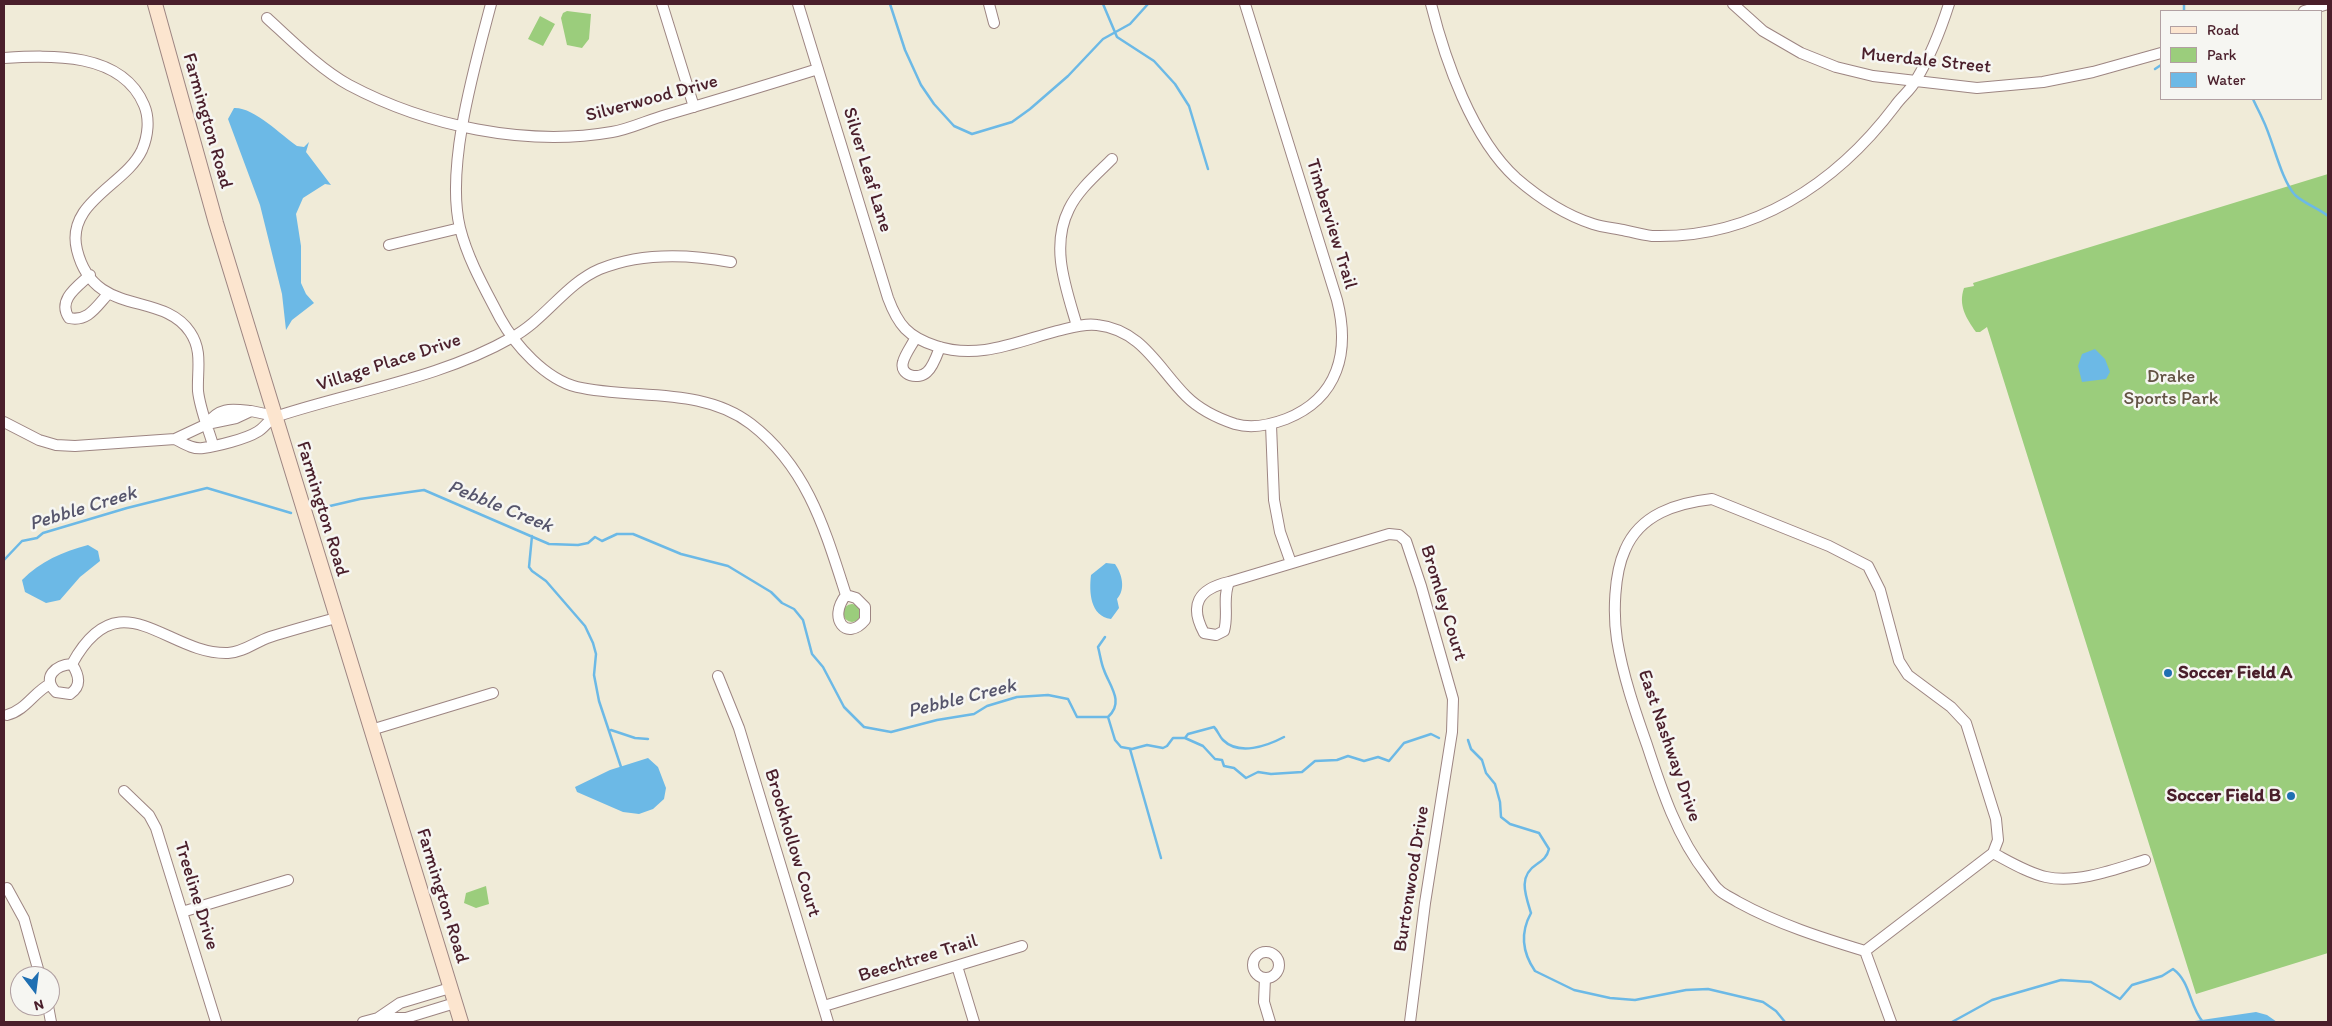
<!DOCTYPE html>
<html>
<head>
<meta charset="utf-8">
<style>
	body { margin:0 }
	#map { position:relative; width:2332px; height:1026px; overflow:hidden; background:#f0ebd8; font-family:Itim,sans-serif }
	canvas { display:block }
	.frame { position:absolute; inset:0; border:5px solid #4a1f2b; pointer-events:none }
	.legend { position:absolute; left:2160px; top:10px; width:162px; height:90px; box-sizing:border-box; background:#f6f6f2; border:1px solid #b1a0a2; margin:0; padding:6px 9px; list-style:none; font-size:15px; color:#4a1f2b }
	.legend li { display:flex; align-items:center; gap:10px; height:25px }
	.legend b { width:25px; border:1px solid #b1a0a2 }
	.north { position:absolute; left:10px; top:966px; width:50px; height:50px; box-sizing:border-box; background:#f6f6f2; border:1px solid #b1a0a2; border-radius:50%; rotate:165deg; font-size:14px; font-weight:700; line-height:20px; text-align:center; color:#4a1f2b }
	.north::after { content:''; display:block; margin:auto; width:18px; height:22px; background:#1f6fb2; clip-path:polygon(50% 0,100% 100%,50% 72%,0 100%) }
</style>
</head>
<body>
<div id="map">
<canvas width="2332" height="1026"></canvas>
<div class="frame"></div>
<ul class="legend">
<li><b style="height:6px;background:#fce5cf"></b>Road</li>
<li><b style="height:14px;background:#9bcd7c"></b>Park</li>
<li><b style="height:14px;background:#6cb9e6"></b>Water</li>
</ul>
<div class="north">N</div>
</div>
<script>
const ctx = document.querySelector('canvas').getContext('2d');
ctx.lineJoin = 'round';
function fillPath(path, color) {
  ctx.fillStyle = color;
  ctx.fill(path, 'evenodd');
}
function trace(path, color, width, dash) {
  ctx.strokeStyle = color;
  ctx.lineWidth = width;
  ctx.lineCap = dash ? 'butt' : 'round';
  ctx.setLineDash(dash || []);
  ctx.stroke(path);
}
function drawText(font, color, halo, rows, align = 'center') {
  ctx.font = font + ' Itim,sans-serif';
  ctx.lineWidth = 5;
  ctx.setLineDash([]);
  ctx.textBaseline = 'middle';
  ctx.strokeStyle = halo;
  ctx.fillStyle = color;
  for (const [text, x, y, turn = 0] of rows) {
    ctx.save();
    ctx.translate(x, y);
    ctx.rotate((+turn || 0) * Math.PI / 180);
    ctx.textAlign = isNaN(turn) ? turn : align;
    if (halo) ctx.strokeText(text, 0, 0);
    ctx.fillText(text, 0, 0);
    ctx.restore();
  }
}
fillPath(new Path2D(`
	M567,11L591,14L589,39L582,48L567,45L561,18L563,13Z
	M540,16L555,24L543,46L528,39Z
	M2328,174V953L2196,994L1987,327L1980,332H1976C1966,318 1958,305 1964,288L1974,286L1973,283Z
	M843 613a9 9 0 1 1 18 0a9 9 0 1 1-18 0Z
	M486,886L489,904L476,908L464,903L466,893Z`), '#9bcd7c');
fillPath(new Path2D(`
	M234,108C254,107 281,135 297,146L304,147L309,142L306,152L331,185L325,184L303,198L296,214L301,246V283L306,294L314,303L292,320L286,330L282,294L260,205L228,119Z
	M2095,349L2105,359L2110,372L2106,379L2082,382L2078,366L2082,354Z
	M88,545L98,551L100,561L80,577L60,600L46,603L25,592L22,580C41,561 62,552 88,545Z
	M1106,563L1115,564C1122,574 1126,589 1117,599L1119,608L1111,619C1090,616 1089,592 1091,575Z
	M648,758L658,767L666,788L664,799L653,809L639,814L623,812L577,792L575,787L610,770Z
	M2256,1012L2267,1015L2277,1022H2188Z`), '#6cb9e6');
trace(new Path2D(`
	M890,4L905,50L921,85L934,104L954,126L972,134L1012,122L1030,109L1068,76L1103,39L1130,24L1148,4
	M1103,4L1117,37L1154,61L1175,84L1189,106L1208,169
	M2184,4V11
	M2155,69L2161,65
	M2253,99C2256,106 2260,113 2263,120C2273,140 2281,180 2295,195C2305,204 2318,208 2328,216
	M317,509L360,499L424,490L549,544L578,545L588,543L595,537L602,541L617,534H633L681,554L728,566L771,592L782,603L794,609L803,620L812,654L823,667L844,707L864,727L891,732L937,720L974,714L987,706L1017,697L1048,695L1068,699L1077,717H1108
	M532,536L529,567L532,571L546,581L585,626L593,643L596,654L594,675L599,701L621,767
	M4,560L22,541L37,538L43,533L127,508L207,488L291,513
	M1105,637L1098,647C1100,654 1101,663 1104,670C1109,685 1125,702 1108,717
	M1108,717L1115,740L1121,747L1132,749L1147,745L1163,748L1167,746L1173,738H1185L1203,746L1215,759L1222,760L1224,766L1234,768L1246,778L1258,772L1271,774L1302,772L1315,761L1337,760L1348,756L1364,761L1378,757L1389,761L1404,743L1431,734L1439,738
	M611,730L635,738L648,739
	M1185,738L1188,734L1214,727C1218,731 1219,736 1223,740C1239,756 1267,746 1284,737
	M1468,740L1471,749L1482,760L1486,773L1495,784L1500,802L1501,817L1510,824L1539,833L1549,849C1547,857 1543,860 1537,864C1518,876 1525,894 1531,913C1520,933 1522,952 1535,971L1574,990L1610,998L1635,1000L1686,990L1708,989L1763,1002L1776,1011L1785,1022
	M1130,749L1161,858
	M1952,1022L1992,1000L2061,980L2091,982L2120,999L2132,985L2162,976L2173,969C2191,982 2189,1006 2203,1022`), '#6cb9e6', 2.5);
const street = new Path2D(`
	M491,4C475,65 445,167 460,228C468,260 485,289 500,318C515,345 545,379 577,387C634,400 702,386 751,424C808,468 825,530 846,595C827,619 847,642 865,620V607L856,598L846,595
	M662,4L694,107
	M798,4L888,298C898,325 908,337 936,346C978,360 1016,342 1057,331C1070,328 1084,323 1097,325C1142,330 1158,368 1186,396C1199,409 1217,418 1235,424C1252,429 1270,425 1286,419C1339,398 1350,351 1337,300L1245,4
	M989,4L994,23
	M1431,4C1445,60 1472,138 1516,178C1538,197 1565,215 1593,224C1602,227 1613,228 1623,230C1632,232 1643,235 1652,236C1753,239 1836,184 1895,106C1901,97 1911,90 1916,80C1930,57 1941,29 1949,4
	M1733,4L1763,31L1801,53L1836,67L1873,76L1916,81L1977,88L2043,82L2093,72L2161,53
	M2304,11L2328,4
	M267,18C291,40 321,70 349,85C426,126 526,147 612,132C630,129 648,120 666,115C717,100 767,85 818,69
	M4,58C51,55 122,52 144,105C150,119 148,136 142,150C126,185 65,202 77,250C94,319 162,290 190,332C203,351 197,370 198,391C200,409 208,428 213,445
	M389,245L460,228
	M90,275C77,287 57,300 69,318C88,322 96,307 108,294
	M1077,326C1066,288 1050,247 1069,209C1078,190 1097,174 1112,159
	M916,337C912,345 905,354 903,362C899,376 919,380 927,372C933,367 937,355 940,347
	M4,422L39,440L56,445L75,446L175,439L207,424L236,418L251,411L275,416
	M207,424C219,407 231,409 250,411
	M1271,425L1274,500L1280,532L1291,563
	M175,439C183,443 193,450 203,448C217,446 246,439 257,432C265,428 269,418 278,416C354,391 441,378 511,338C545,320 565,284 600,269C642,252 688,254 731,262
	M1712,499L1829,546L1868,566L1880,590L1899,661L1908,675L1951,707L1966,723L1996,819L1998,840L1993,853L1865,951C1822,938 1778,924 1738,902C1732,898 1724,895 1719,890C1714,886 1711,880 1707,875C1677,837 1662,791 1647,745C1635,711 1623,676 1617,640C1613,614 1614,574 1625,550C1640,514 1677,503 1712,499Z
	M1229,582C1198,589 1189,605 1204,633L1216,635L1224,631C1229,614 1222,599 1229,582L1389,534L1399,535L1406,541L1421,586L1453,699L1452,732L1425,903L1410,1022
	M72,664C120,576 167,655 228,653C244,652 255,642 270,637C292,630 314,624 336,618
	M72,664C79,675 82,686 70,694L56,692C41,677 56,665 72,664Z
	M718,676L739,728L828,1022
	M7,715C26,710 34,692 50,684
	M371,730L493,693
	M124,791L149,815L156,828L216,1022
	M1993,853C2010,862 2028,873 2046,877C2077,884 2116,869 2145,860
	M7,888L24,919L40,976
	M182,912L288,880
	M1865,951L1891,1022
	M1253 965a13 13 0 1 1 26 0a13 13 0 1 1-26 0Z
	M957,966L974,1022
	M1265,978L1264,1002L1270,1022
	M48,1006L51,1022
	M824,1006L1022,946
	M379,1018H406L455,1003
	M363,1022L378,1018L400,1003L450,988`);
const secondary = new Path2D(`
	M155,4L216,223L461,1022`);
trace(street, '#9d8582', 12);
trace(secondary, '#9d8582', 16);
trace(street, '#fff', 10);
trace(secondary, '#fce5cf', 14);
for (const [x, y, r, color] of [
	[2168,673,5,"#1f6fb2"],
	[2291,796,5,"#1f6fb2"]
]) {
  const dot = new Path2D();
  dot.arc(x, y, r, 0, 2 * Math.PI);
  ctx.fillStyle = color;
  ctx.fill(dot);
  trace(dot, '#f6f6f2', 2);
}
drawText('19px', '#4a1f2b', '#f6f6f2', [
	["Muerdale Street",1926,61,6],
	["Silverwood Drive",652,99,-15],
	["Farmington Road",207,121,74],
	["Silver Leaf Lane",867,170,73],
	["Timberview Trail",1331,224,73],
	["Village Place Drive",389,363,-18],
	["Farmington Road",322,509,73],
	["Bromley Court",1443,603,73],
	["East Nashway Drive",1669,746,71],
	["Brookhollow Court",792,843,73],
	["Burtonwood Drive",1412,879,-81],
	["Treeline Drive",196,896,73],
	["Farmington Road",442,896,73],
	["Beechtree Trail",918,959,-17]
]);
drawText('19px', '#625343', '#f6f6f2', [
	["Drake",2171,377],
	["Sports Park",2171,399]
]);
drawText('bold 19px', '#4a1f2b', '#f6f6f2', [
	["Soccer Field A",2178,673],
	["Soccer Field B",2281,796,"right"]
], 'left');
drawText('italic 20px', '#56556c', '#f6f6f2', [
	["Pebble Creek",500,507,22],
	["Pebble Creek",83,509,-17],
	["Pebble Creek",962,699,-14]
]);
</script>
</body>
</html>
